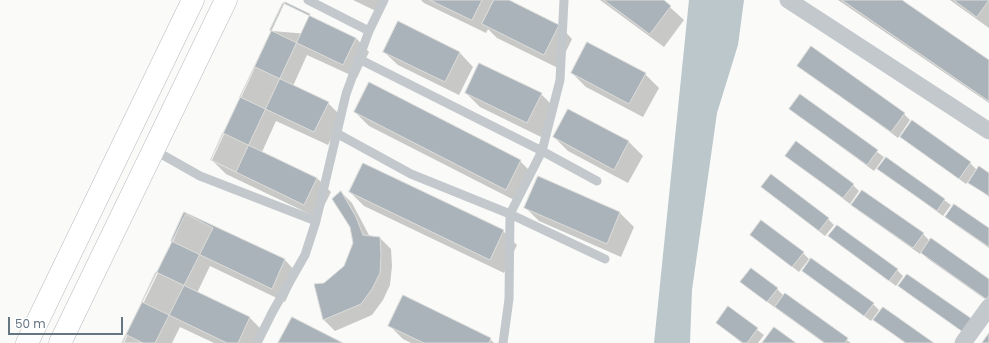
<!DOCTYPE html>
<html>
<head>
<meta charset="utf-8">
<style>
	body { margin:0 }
	#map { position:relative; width:989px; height:343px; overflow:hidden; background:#fafaf8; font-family:Poppins,sans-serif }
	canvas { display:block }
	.scale { position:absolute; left:8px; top:317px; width:115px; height:18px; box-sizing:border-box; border:2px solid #657683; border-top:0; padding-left:5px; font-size:12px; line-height:14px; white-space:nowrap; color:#657683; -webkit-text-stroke:3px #fff; paint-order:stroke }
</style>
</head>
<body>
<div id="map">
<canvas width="989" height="343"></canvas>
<div class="scale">50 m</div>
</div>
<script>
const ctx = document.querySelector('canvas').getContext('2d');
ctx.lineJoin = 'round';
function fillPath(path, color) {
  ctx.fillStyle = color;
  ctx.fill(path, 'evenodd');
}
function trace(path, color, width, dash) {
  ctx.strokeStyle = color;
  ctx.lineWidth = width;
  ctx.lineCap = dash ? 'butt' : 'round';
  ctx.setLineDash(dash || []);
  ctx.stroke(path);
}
fillPath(new Path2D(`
	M689,0H744L738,45L717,113L692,290L690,343H654Z`), '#bbc7cb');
fillPath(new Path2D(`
	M353,0H386L380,13Z
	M421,0H507L559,25L572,39L558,68L497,38L488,29L486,33L424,3Z
	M600,0H662L684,20L664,47Z
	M838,0H900L989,61V103Z
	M950,0H989V28Z
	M272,31L356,38L369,52L357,78L307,55L293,86L328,103L342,117L328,145L276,121L262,152L317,178L331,192L318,218L226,174L212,160Z
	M384,52L460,53L473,67L459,95L398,65Z
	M799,65L904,114L910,120L898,138Z
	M572,73L645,74L659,88L643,117L586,87Z
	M466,93L541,94L555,108L541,137L480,107Z
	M800,96L884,157L874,171L790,109Z
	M568,110L629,142L643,156L628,183L568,151L554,137Z
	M355,112L520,161L534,175L520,203L369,126Z
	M901,137L970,163L977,170L966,184Z
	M787,156L853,185L859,191L850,204Z
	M886,158L951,205L943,216L879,169Z
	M989,174V197L970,182Z
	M538,178L620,213L634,227L621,257L539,221L525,207Z
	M762,187L828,219L834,225L825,236Z
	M341,192L352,203L370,237L380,238L391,249L392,266L390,285L383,300L372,315L335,331L324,320V284L345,267L354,244Z
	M350,192L503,231L517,245L504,273L364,206Z
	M853,205L923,234L930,241L989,280V302L928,259L921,252L920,254L859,211Z
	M185,213L285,260L298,274L285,302L210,266L197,293L250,318L264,332L258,343H214L180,327L172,343H124L173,242Z
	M947,217L989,229V248L953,223Z
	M751,235L803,253L809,259L799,272Z
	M830,236L897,270L903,276L896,286Z
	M803,271L873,304L879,310L871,321Z
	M907,275L970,337L906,292L899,286Z
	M748,288L777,289L784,296L851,343H824Z
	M728,308L764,335L758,343H742L717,323Z
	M875,320L932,343H905Z
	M389,325L490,339L494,343H411L403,339Z`), '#0003');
const building = new Path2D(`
	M430,0H482L472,20Z
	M494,0H509L559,25L544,55L482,24Z
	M604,0H664L671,6L650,34Z
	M842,0H902L989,60V101Z
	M954,0H989L977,17Z
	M285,2L310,14L236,172L211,160Z
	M283,3L356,38L343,65L270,30Z
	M398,21L460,52L445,82L383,52Z
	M587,42L646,73L629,104L571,73Z
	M811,46L905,113L891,132L797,66Z
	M479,63L542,93L527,123L465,93Z
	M255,67L329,102L314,132L240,97Z
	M369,82L521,160L506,190L354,112Z
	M800,94L878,150L867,165L789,109Z
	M568,109L629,141L614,170L553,137Z
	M912,120L971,162L959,179L900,137Z
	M223,133L317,178L304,205L211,160Z
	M796,141L854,184L843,198L785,156Z
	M886,157L945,199L937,211L877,169Z
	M363,163L504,230L490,260L349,192Z
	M979,166L989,173V196L968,183Z
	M771,174L829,218L819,231L761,187Z
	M538,176L620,212L607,244L524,208Z
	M862,190L924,233L913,248L851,205Z
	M341,191L356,217L363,235L380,237L381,254L380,273L372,289L361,304L323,320L314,284L324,283L344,266L353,243L350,227L332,199Z
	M954,204L989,228V247L945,217Z
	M184,212L285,259L272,289L171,241Z
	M186,214L213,228L155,343H122Z
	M761,220L804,252L792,267L750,235Z
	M837,225L898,269L889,281L828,236Z
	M931,238L989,279V296L986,299L921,253Z
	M811,258L874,303L864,316L802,271Z
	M751,268L778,288L767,302L740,282Z
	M156,272L250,317L238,343H227L142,302Z
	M907,274L972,319L963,332L898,286Z
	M785,293L848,338L845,343H825L775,307Z
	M403,295L491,338L489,343H424L388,326Z
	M728,306L758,328L747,343H743L716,323Z
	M883,307L934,343H906L873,320Z
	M292,317L343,343H278Z
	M774,327L796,343H762Z
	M989,333V343H982Z
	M127,335L143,343H123Z`);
fillPath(building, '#aab3b9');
trace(building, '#dcdcda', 1);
const primary = new Path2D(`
	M27,343L193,0
	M60,343L226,0`);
trace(primary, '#b5babe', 23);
trace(new Path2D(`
	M308,0L369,31
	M359,59L542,151L597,181
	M338,134L411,174L510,214L605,259
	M154,150L200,176L316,221
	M257,343L273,311L305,255L316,221L346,94L369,31L384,0
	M503,343L509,299L510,214L542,151L560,80L564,0`), '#c3c8cc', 9);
trace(new Path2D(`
	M788,0L989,131
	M963,343L989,307`), '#c3c8cc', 17);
trace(primary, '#fff', 22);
</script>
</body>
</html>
